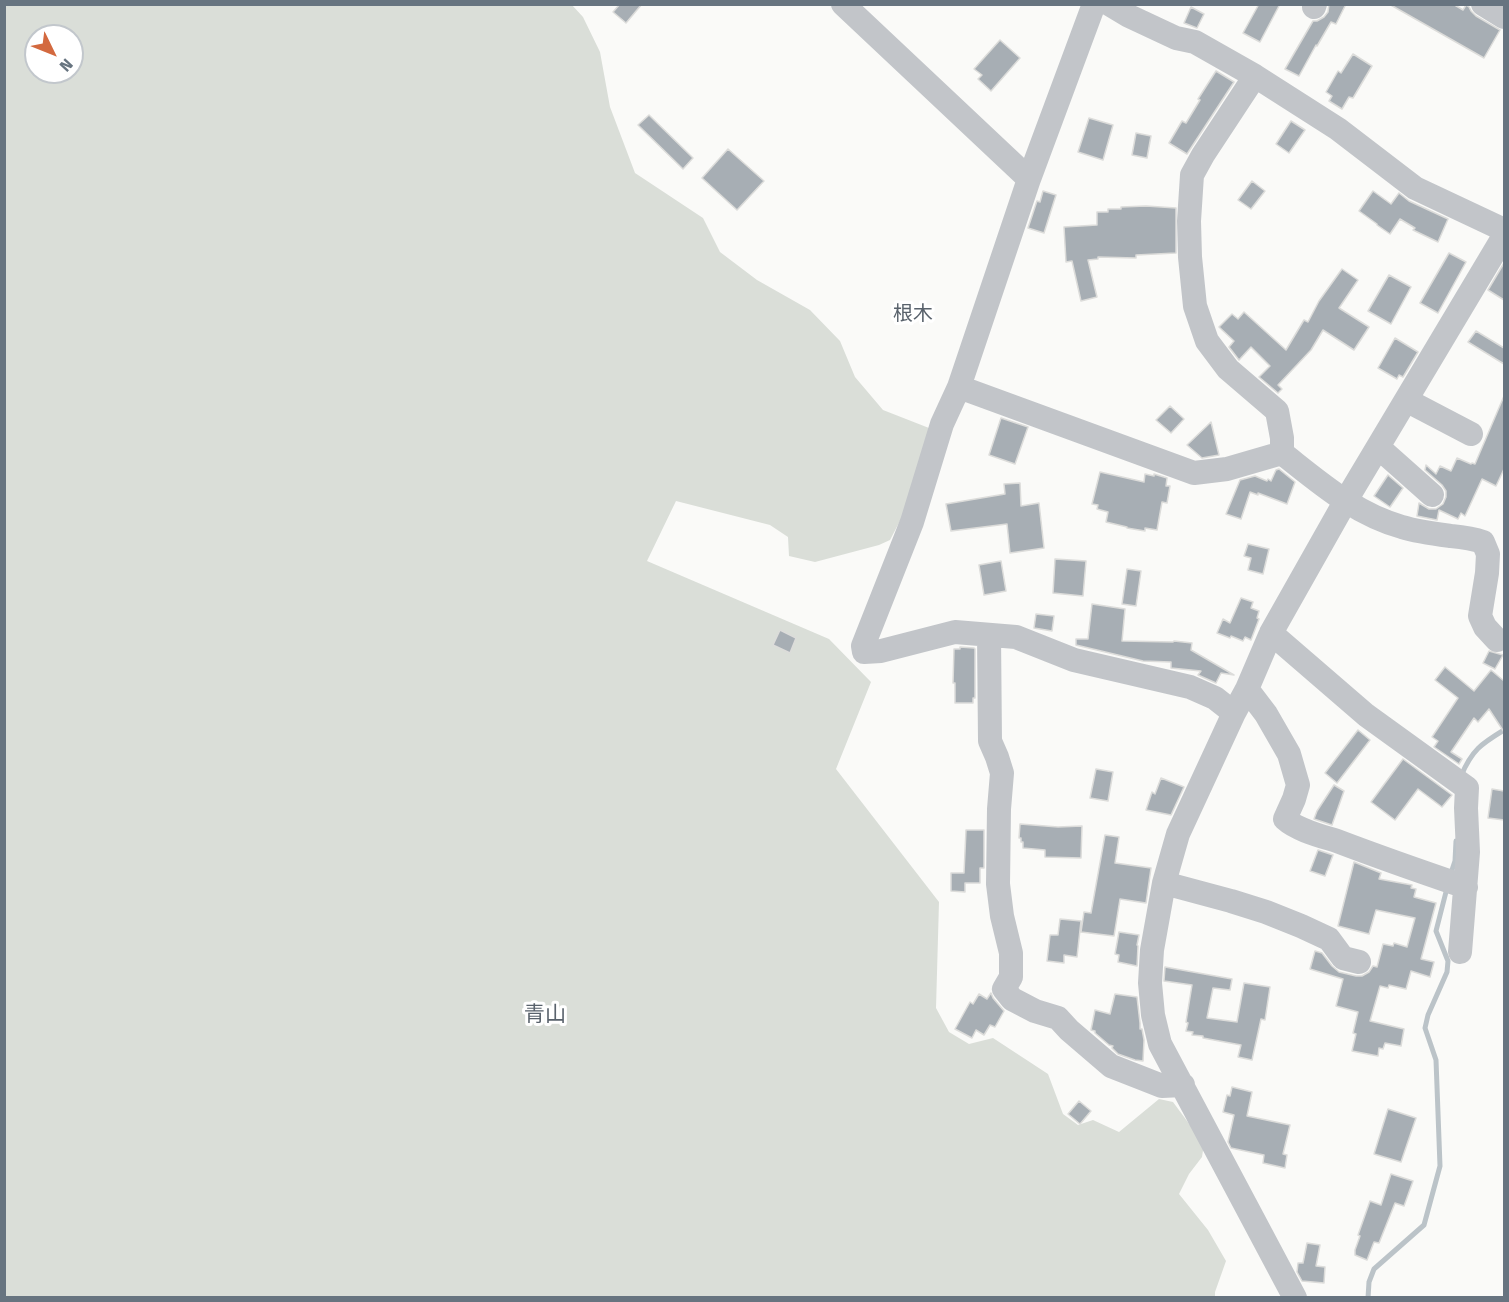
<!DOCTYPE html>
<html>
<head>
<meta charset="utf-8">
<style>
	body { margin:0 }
	#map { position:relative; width:1509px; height:1302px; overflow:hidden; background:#fafaf8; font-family:"Fira Sans",sans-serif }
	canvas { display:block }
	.frame { position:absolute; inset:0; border:6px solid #677480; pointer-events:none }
	.north { position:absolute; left:24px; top:24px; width:60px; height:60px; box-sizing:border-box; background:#fff; border:2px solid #c2c7cc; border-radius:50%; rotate:133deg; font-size:16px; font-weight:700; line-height:24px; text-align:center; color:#677480 }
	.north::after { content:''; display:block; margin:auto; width:21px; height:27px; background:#d3693f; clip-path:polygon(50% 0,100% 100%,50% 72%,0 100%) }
</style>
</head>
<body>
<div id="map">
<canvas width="1509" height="1302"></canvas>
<div class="frame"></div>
<div class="north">N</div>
</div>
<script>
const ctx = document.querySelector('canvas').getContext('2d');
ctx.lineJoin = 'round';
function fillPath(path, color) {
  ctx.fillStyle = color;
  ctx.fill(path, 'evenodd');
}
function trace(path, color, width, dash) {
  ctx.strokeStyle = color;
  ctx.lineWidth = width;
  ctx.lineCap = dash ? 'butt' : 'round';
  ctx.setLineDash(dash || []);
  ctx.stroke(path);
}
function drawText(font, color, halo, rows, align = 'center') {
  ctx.font = font + ' "Fira Sans","Noto Sans JP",sans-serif';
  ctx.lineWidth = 6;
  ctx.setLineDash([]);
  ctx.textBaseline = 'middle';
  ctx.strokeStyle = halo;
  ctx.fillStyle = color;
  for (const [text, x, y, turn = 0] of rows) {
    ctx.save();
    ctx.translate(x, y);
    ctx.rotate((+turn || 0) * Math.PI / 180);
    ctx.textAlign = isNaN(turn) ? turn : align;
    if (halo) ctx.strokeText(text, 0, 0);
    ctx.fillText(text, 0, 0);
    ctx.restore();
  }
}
fillPath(new Path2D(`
	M5,5H572L583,17L600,52L610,107L635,173L703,218L720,252L757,280L810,310L840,341L855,377L883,410L929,428L902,517L890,540L879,545L815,562L789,556L788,537L770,525L676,501L647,561L829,639L871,682L836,769L939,902L936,1008L949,1032L969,1044L993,1038L1048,1074L1063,1114L1078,1125L1093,1120L1119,1132L1159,1099L1173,1102L1204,1144L1202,1157L1189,1174L1179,1194L1208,1230L1226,1261L1215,1292V1297L5,1298ZM36,36H72V72H36Z`), '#daded8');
trace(new Path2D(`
	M1461,776C1472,750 1481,744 1504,730
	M1450,876L1455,861L1456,841
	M1368,1298L1369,1282L1374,1269L1424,1225L1440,1166L1436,1060L1425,1028L1428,1015L1447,972L1448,961L1436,931L1447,888`), '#bbc3c8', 5);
const building = new Path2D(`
	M620,4H642L626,23L613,12Z
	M1259,4H1280L1260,42L1243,33Z
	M1329,4H1346L1336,24L1331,22L1317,46L1316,45L1299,76L1285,69L1313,21H1317L1324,17L1328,12Z
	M1389,4H1453L1463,10L1466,5L1469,7L1471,11L1476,16L1500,30L1484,58Z
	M1191,7L1204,14L1197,28L1184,23Z
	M1000,40L1020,58L991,91L978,79L982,75L974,69Z
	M1353,54L1372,66L1353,98L1349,97L1342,109L1329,101L1332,96L1326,92L1338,71L1341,73Z
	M1216,71L1234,82L1187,154L1169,143L1182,121L1186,123L1200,100L1198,99Z
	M649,115L693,158L683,169L638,125Z
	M1089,118L1113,125L1103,160L1078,152Z
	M1291,121L1305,130L1289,153L1276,144Z
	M1136,133L1151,136L1147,158L1132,155Z
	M728,149L764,181L737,210L702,178Z
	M1252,181L1265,191L1251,209L1238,200Z
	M1043,191L1056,195L1044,233L1028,228L1037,201L1040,202Z
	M1373,191L1391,204L1399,193L1409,201L1448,219L1438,242L1413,230L1415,228L1400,219L1390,234L1377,225V224L1359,211Z
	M1146,206L1176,208V253L1136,255V258L1098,257V259L1088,260L1097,297L1081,301L1072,261L1066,262L1064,227L1097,225V212H1108V209H1121V207Z
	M1449,253L1466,262L1438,313L1420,303Z
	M1504,263V300L1488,290Z
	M1342,269L1358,280L1339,308L1369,327L1354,350L1323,330L1311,350L1278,385L1282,389L1278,393L1259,377L1270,366L1251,347L1239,360L1229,347L1234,341L1219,327L1232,314L1238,319L1244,312L1286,350L1304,320L1308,322L1319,301Z
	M1389,275L1411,287L1391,324L1368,311Z
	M1476,331L1504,348V364L1468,342Z
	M1395,338L1418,352L1403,377L1399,375L1397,379L1378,368Z
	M1504,396V469L1496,486L1482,479L1465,516L1461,513L1458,519L1439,510L1437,520L1417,516L1419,503L1429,509H1436L1443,504L1446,497V491L1442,485L1425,470L1426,465L1436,474L1440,466L1451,471L1457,458L1471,464L1472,463L1475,464Z
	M1170,406L1184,419L1171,433L1156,420Z
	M1001,418L1028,427L1015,464L989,455Z
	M1211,422L1219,455L1202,458L1187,445Z
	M1279,469L1295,482L1287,504L1258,493V495L1250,492L1241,519L1226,514L1240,480L1255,476L1267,481L1268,479L1271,481L1276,470Z
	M1100,472L1144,482L1145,474L1154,476V474L1167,478L1166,486H1170L1167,503L1162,502L1157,530L1145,528V531L1127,528V527L1106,522L1108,512L1097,509L1098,505L1092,504Z
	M1388,475L1403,488L1390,507L1374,496Z
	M1020,483L1021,506L1039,503L1044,548L1010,553L1007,524L951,531L946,504L1005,494L1004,484Z
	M1248,544L1269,549L1263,574L1248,570L1251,558L1244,556Z
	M1055,559L1086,561L1083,596L1053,593Z
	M1001,561L1006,591L984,595L979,565Z
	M1127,569L1141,571L1136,606L1122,604Z
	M1241,598L1253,602L1251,608L1259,611L1257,618L1259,619L1251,640L1245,637L1243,641L1231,636L1230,638L1217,633L1223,619L1230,623Z
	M1092,604L1125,609L1122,641L1173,642L1174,641L1192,643L1191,650L1234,675L1221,673L1216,683L1198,675L1201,671L1171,668V662L1143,661L1076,645V639H1088Z
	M1036,614L1054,616L1052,631L1034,628Z
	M780,630L796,638L790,653L773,645Z
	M960,647L974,648L975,649V698H973V703H955V683H953L954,649H960Z
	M1489,651L1503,655L1495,669L1483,663Z
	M1445,667L1474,691L1491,670L1504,681V732L1489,709L1478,722L1474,718L1451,752L1462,759L1459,764L1434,747L1438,741L1432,737L1458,698L1435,680Z
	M1358,730L1370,740L1337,783L1325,773Z
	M1403,759L1452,795L1442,807L1418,789L1395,820L1371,802Z
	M1096,769L1113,772L1108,801L1090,798Z
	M1161,778L1184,787L1171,815L1146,810L1152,792L1155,794Z
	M1334,785L1344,791L1332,825L1314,819L1317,811Z
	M1492,789L1504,791V820L1488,818Z
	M1020,824L1058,827L1082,826L1081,858L1045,857V850L1023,848V842H1021V838H1019Z
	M966,830H984V868H980V883H965V892L951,891V873H964Z
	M1105,835L1119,837L1115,863L1151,868L1146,903L1120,899L1114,936L1081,932L1084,912L1091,913Z
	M1318,850L1333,855L1325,876L1310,871Z
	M1354,862L1381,873L1379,879L1412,885L1411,888L1416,889L1414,897L1436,903L1421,959L1434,962L1430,977L1411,971L1406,989L1389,985L1388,988L1380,986L1370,1021L1404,1029L1401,1046L1385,1043L1383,1049L1379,1048L1378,1056L1352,1051L1356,1034L1353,1033L1358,1012L1336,1006L1343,979L1310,969L1315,951L1322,953L1332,966L1339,972L1356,976H1362L1369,972L1373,966L1377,967L1383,944L1393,946L1394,943L1407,947L1415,918L1376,910L1369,934L1338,926Z
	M1060,919L1081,921L1077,957L1064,955V963L1047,961L1050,935H1058Z
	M1119,932L1139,935L1137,945L1138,946L1137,966L1118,962L1119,955L1115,954Z
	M1165,967L1232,979L1230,990L1213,988L1207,1018L1237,1022L1244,983L1270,987L1265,1020L1261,1019L1252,1060L1238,1057L1241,1045L1203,1038V1036L1192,1035L1193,1032L1186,1031L1188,1023L1186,1022L1192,985L1164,981Z
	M991,993L993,998L1004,1011L995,1027L990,1025L984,1035L976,1030L972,1038L955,1029L970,1002L973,1004L979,994L987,999Z
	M1115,994L1137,997L1140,1023V1029H1142L1144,1040L1143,1061L1135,1060L1118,1054L1112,1048L1113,1046L1109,1045L1095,1033V1031L1091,1030L1095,1010L1110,1014Z
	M1232,1087L1252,1092L1247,1116L1290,1125L1283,1154L1287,1155L1285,1168L1263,1163L1264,1155L1231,1148L1228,1142L1234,1115L1223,1112L1227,1095L1230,1096Z
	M1079,1101L1091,1111L1080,1124L1068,1114Z
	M1388,1109L1416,1118L1401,1162L1374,1154Z
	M1391,1174L1413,1181L1404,1206L1395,1203L1379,1243L1374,1242L1367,1260L1355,1255V1250L1360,1236L1358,1235L1370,1201L1381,1205Z
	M1307,1243L1320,1245L1316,1266L1325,1267L1324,1283L1302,1281L1297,1272L1298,1263H1303Z`);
fillPath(building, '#a7aeb4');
trace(building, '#dcdcda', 1.5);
trace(new Path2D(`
	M843,4L1029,179
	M1094,4L1029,179L959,387L942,424L912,522L863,646L864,652L881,651L955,632L1016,637L1074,660L1190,687L1215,698L1234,713
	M1109,4L1129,16L1176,38L1195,42L1255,76L1338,129L1415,188L1504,230
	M1483,4L1504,17
	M1314,7L1315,4
	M1255,76L1203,155L1192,175L1189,221L1190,257L1195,306L1207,341L1228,369L1277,411L1282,438V453
	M959,387L1194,473L1227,469L1282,453C1319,482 1355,514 1402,527C1418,532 1435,534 1451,536C1462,537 1472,538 1483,542L1488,554L1487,573L1480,616L1485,627L1497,640
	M1406,400L1471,434
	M1378,447L1432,495
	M1271,633L1366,715L1467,788L1466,808L1468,852L1460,952
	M989,635L990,741L997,757L1002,773L999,809L998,884L1002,916L1011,953V977L1004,989L1012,999L1035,1011L1058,1018L1069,1030L1111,1066L1162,1086L1183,1085
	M1247,689L1266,714L1289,754L1298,785L1294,799L1285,819C1297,830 1321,836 1337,841C1379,857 1422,872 1466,887
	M1164,883L1231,901L1266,912L1301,926L1329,939L1343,958L1359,962
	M1295,1298L1160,1044L1153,1015L1150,983L1152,950L1164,883L1178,834L1234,713L1247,689L1271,633L1345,502L1504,236`), '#c2c5c9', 24);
drawText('20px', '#59626c', '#fff', [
	["根木",913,314]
]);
drawText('21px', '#59626c', '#fff', [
	["青山",545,1015]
]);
</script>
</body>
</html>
